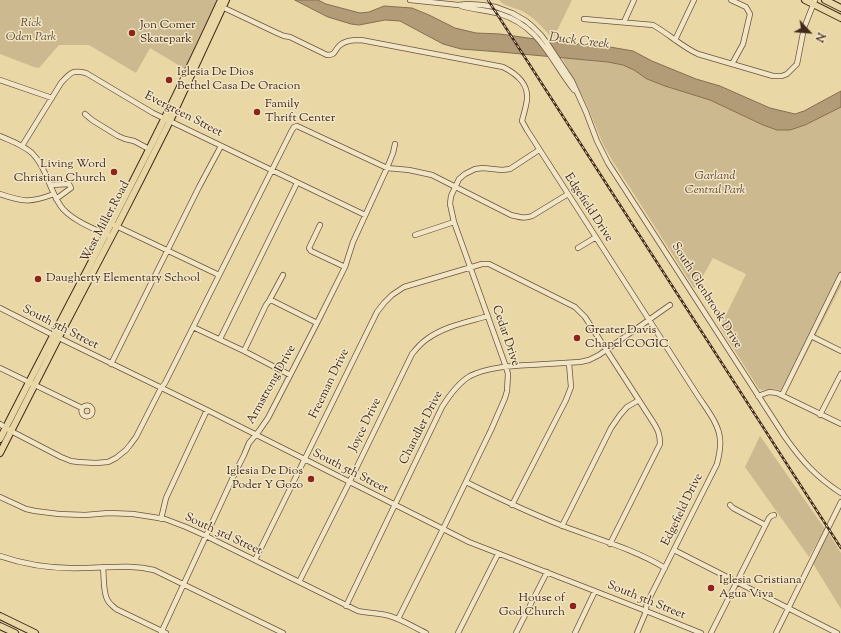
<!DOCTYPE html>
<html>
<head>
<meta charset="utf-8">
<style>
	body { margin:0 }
	#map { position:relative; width:841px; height:633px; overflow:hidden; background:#ead7a6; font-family:"Sorts Mill Goudy",serif }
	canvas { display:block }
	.north { position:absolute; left:789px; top:12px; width:40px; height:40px; -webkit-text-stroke:3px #f1e5c5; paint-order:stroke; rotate:116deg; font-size:11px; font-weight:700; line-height:16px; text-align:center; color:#41291c }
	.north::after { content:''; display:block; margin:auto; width:14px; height:18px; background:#41291c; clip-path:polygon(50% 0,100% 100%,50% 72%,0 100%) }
</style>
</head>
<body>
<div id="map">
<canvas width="841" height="633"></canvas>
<div class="north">N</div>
</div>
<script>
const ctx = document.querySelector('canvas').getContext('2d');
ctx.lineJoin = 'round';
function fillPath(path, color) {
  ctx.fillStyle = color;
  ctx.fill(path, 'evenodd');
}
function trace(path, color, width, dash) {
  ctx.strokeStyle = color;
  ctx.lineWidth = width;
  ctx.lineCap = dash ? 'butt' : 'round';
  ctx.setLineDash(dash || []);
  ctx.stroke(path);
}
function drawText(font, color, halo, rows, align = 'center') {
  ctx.font = font + ' "Sorts Mill Goudy",serif';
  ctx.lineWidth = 3;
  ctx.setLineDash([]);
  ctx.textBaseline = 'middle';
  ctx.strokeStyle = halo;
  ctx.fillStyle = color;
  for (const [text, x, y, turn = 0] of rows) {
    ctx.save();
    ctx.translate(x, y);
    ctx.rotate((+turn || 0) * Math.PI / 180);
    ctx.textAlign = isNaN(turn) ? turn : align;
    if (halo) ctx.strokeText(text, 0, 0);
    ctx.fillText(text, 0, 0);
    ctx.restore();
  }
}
fillPath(new Path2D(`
	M0,0H217L185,69L150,48L136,73L89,45H59L39,68L34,67L0,54Z
	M499,0H572L553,39C544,29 534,17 522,11C515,8 502,5 499,0Z
	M562,58L608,62L623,65L634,70L647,79L665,86L710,100L763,125L777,130H790L805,125L841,107V286L786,393C781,390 775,388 769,389C765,389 763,391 759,389L720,327L746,274L713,258L698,285L694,288L634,194L612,160L603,144L586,103Z
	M760,436L825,529L809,557L745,467Z
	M828,532L841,553V609L812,562Z`), '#cdb98f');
const water = new Path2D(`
	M295,0H318L326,4L360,13L369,12L384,6L412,8L429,15L455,28L476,33L500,34L556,42L610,47L633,51L652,61L696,79L720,86L770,108L795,114L804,111L841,91V107L805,125L790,130H777L763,125L710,100L665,86L647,79L634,70L623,65L608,62L500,52L461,49L443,44L400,21L385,20L359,25L351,24L328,17Z`);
fillPath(water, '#b19c77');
trace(water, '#846e53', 1);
const minor = new Path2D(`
	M410,0L458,5L468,4L482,5L496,7L512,13L526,21L532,26L541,35L547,43L572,81L586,112L597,141L608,163L785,437C802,461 816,477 841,493
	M731,0L746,7L750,14L743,44L732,64
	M220,6L277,33L284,36L290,37L327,55C336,55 334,51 339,46C345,40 354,40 361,40L503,67C519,75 531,86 526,105C525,111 523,116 522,121L527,130L698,396C706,408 719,424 720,439C721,447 719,456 717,464L647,603L645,614L637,633
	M461,6C474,10 487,10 500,14C541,27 550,60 574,90
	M584,19L653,25C669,34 682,47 698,54L773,76H782L787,74L797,64L804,28L815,0
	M624,22L634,0
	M675,40L694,0
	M0,80L52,98
	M85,114L92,120L118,136L125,139L134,141L149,149
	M0,136C11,141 23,145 32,153C41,162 46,174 50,185C54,194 57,202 63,209C74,221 94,229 108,235
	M22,146L61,83C71,72 72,70 86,73L153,113L365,215
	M51,185L69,184L71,188L56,199
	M0,194C23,202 30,203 54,194
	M114,225L219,275
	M320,225L309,248L311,251L345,267
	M415,235L454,222
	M578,248L596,237
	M269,301H273L317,323
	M0,308L53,335L207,410L469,542L646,611L701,633
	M193,327L244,351L290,375
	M811,336L841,351
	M220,339L297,183
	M244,351L266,305L269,301L283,275
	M111,364L199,187L221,146
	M0,368L82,408
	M782,395L841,275
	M758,396L769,392L777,393L841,424
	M81.5 411a5.5 5.5 0 1 1 11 0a5.5 5.5 0 1 1-11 0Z
	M820,415L841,374
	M0,424L11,431L61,457L71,461L78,462L96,463L108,462L116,458L126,450L130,445L136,437L161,388L165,383L291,132L294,127L297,126L387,168L409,170L432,175L511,215C520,217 524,219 532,216L568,194
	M466,482C498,498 530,513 563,526C597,539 634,549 665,568
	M0,497L26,509L35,511L59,514L85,515L109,513L133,514L165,519L186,527L206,536L358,611C367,613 376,613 386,615C400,618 413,627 426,633
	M512,505L566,400L571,387L569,363
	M730,505L733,508L765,525
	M161,519L166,498L207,410
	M562,526L611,428L620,415L627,407L639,400
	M674,550L837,633
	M0,556C26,565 55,569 83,568C108,568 129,564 154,570L283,633
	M255,560L377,312L384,303L392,295L404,287L482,264H489L575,307L585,317L653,422C658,430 660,434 660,444L610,544
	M103,567C104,576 103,591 107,599C109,604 113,606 116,609L166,633
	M299,582L349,483L412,354C416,349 421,343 427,339C445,326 468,322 488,316
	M346,606L442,407C449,396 458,383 470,376C488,367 511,366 530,365C547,364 563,363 580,362L589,360L599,355L670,305
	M398,619L443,529L491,430L505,398L507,391L508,374L506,367L454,222L450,204L451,196L459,179L465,174L475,169L483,168L502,170L510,169L539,150
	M161,633L236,471L244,455L249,443L259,431L268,418L317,323L345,267L353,242L387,168L393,153L395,144
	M458,633L498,554
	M516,633L547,572
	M575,633L595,591
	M711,633L769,518L771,516L774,515
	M776,633L841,502`);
const major = new Path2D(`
	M805,0L841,18
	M825,0L841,8
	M0,439C74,293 153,149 221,0
	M0,453L61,333L117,226L142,177L170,121L226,0
	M0,616L35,633
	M0,626L15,633`);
trace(minor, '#6b543e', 6);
trace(major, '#41291c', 8);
trace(minor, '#f1e5c5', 4.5);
trace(major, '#ead7a6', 6);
const rail = new Path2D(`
	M488,0L841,548`);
trace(rail, '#41291c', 2.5);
trace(rail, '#f1e5c5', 1, [3]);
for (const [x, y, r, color] of [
	[132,33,4,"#8f2418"],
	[169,80,4,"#8f2418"],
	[257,112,4,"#8f2418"],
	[114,172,4,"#8f2418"],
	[38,279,4,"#8f2418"],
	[577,338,4,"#8f2418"],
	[311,479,4,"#8f2418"],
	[711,588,4,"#8f2418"],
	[573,606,4,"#8f2418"]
]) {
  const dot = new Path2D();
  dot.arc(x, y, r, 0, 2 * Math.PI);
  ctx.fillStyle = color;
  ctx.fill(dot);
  trace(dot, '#f1e5c5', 1.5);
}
drawText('italic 12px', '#5d4633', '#f1e5c5', [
	["Rick",31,24],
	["Oden Park",31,38],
	["Garland",715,177],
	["Central Park",715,191]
]);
drawText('12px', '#41291c', '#f1e5c5', [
	["Jon Comer",140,26],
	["Skatepark",140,40],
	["Iglesia De Dios",177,73],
	["Bethel Casa De Oracion",177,87],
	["Family",265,105],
	["Thrift Center",265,119],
	["Living Word",106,165,"right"],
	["Christian Church",106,179,"right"],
	["Daugherty Elementary School",46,279],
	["Greater Davis",585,331],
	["Chapel COGIC",585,345],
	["Iglesia De Dios",303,472,"right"],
	["Poder Y Gozo",303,486,"right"],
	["Iglesia Cristiana",719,581],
	["Agua Viva",719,595],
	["House of",565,599,"right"],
	["God Church",565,613,"right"]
], 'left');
drawText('12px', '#41291c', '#f1e5c5', [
	["Evergreen Street",183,115,27],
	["Edgefield Drive",588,208,57],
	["West Miller Road",106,222,-62],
	["South Glenbrook Drive",706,296,58],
	["South 5th Street",60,328,27],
	["Cedar Drive",505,336,71],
	["Freeman Drive",330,384,-64],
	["Armstrong Drive",272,385,-61],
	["Joyce Drive",366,425,-64],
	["Chandler Drive",422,428,-63],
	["South 5th Street",350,472,27],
	["Edgefield Drive",683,510,-64],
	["South 3rd Street",223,535,25],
	["South 5th Street",646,601,22]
]);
drawText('italic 13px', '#5d4633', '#f1e5c5', [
	["Duck Creek",579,42,7]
]);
</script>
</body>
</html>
